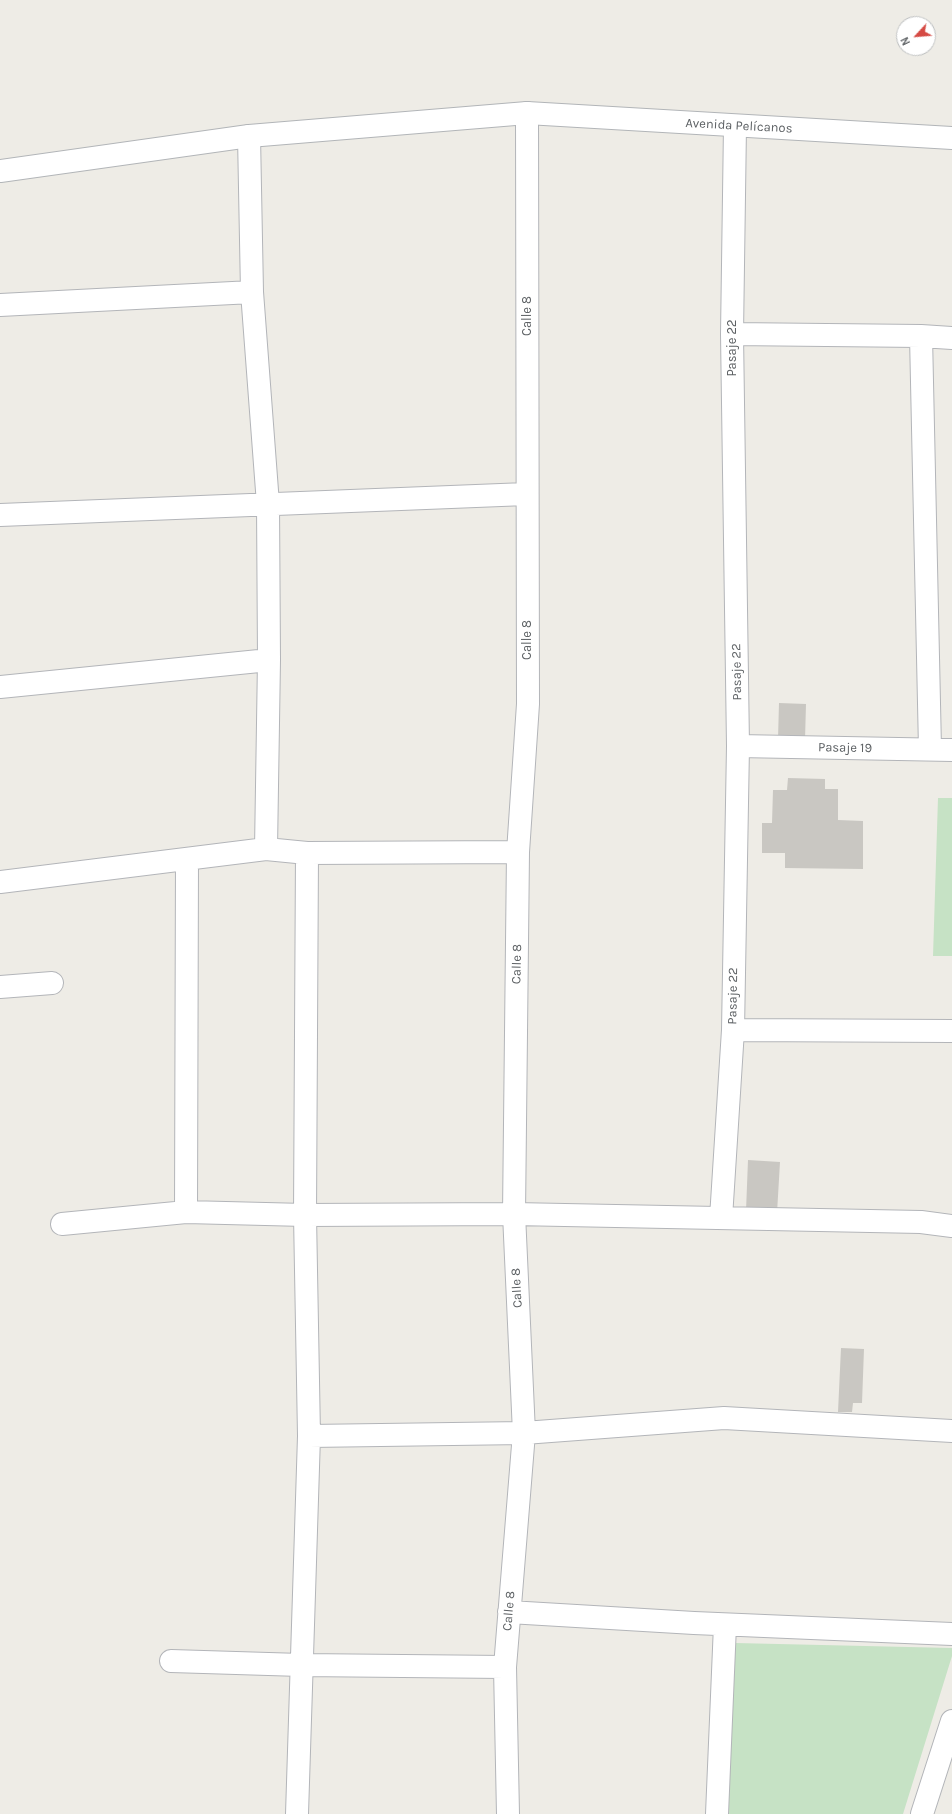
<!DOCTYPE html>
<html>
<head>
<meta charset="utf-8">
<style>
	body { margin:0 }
	#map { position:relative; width:952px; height:1814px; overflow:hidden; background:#eeece6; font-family:Karla,sans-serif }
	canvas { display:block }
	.north { position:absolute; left:896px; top:16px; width:40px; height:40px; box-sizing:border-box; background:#fff; border:1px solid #bec0c1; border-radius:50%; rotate:244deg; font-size:11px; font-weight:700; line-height:16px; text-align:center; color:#5d6164 }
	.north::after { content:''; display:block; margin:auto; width:14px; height:18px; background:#d54a44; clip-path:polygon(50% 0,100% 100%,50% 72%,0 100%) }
</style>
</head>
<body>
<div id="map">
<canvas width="952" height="1814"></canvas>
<div class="north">N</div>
</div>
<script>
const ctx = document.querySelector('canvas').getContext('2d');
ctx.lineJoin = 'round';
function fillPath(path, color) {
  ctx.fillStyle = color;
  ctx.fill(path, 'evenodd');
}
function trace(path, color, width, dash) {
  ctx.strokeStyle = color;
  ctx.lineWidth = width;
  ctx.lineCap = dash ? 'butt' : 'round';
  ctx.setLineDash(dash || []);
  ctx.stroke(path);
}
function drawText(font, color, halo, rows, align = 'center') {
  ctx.font = font + ' Karla,sans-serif';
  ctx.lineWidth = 3;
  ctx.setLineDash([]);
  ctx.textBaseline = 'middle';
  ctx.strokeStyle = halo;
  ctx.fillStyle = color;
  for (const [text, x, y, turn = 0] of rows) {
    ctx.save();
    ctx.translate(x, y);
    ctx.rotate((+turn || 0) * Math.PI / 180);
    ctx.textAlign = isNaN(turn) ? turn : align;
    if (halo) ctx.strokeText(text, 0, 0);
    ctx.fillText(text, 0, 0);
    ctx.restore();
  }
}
fillPath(new Path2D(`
	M938,798H952V956H933Z
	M735,1643L952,1648V1656L903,1814H728Z`), '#c6e2c5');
fillPath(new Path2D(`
	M779,703L806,704L805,740L778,739Z
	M788,778L825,779V789H838V820L863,821V869L785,868V853H762V823H772L773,790H787Z
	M748,1160L780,1162L777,1213L746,1211Z
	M841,1348L864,1349L862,1403H853L852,1412H838Z`), '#c9c7c2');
const street = new Path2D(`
	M249,136L252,292L268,504L269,660L266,849
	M0,305L252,292
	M732,334L921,336L952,338
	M921,336L930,749
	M0,515L526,494
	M0,687L269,660
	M738,746L952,750
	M0,882L266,849L307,853L518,852
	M0,987L52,983
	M733,1030L952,1031
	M186,1212L187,859
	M721,1218L733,1030L738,746L732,334L735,126
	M62,1224L186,1212L305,1215L514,1214L921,1222L952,1226
	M309,1436L524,1433L724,1418L952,1431
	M509,1612L694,1623L952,1634
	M171,1661L301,1665L505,1667
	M297,1814L309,1436L305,1215L307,853
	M508,1814L505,1667L524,1433L514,1214L518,852L528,704L527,113
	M717,1814L725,1625
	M922,1814L952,1721`);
const secondary = new Path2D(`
	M0,171L249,136L527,113L952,138`);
trace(street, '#b3b5b9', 24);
trace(secondary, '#b2b5b8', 24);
trace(street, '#fff', 22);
trace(secondary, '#fff', 22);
drawText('13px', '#5d6164', '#fff', [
	["Avenida Pelícanos",739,126,3],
	["Calle 8",527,316,-90],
	["Pasaje 22",732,348,-90],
	["Calle 8",527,640,-90],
	["Pasaje 22",737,672,-91],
	["Pasaje 19",845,748,1],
	["Calle 8",517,964,-89],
	["Pasaje 22",733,996,-89],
	["Calle 8",517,1288,-93],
	["Calle 8",509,1611,-85]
]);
</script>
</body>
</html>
